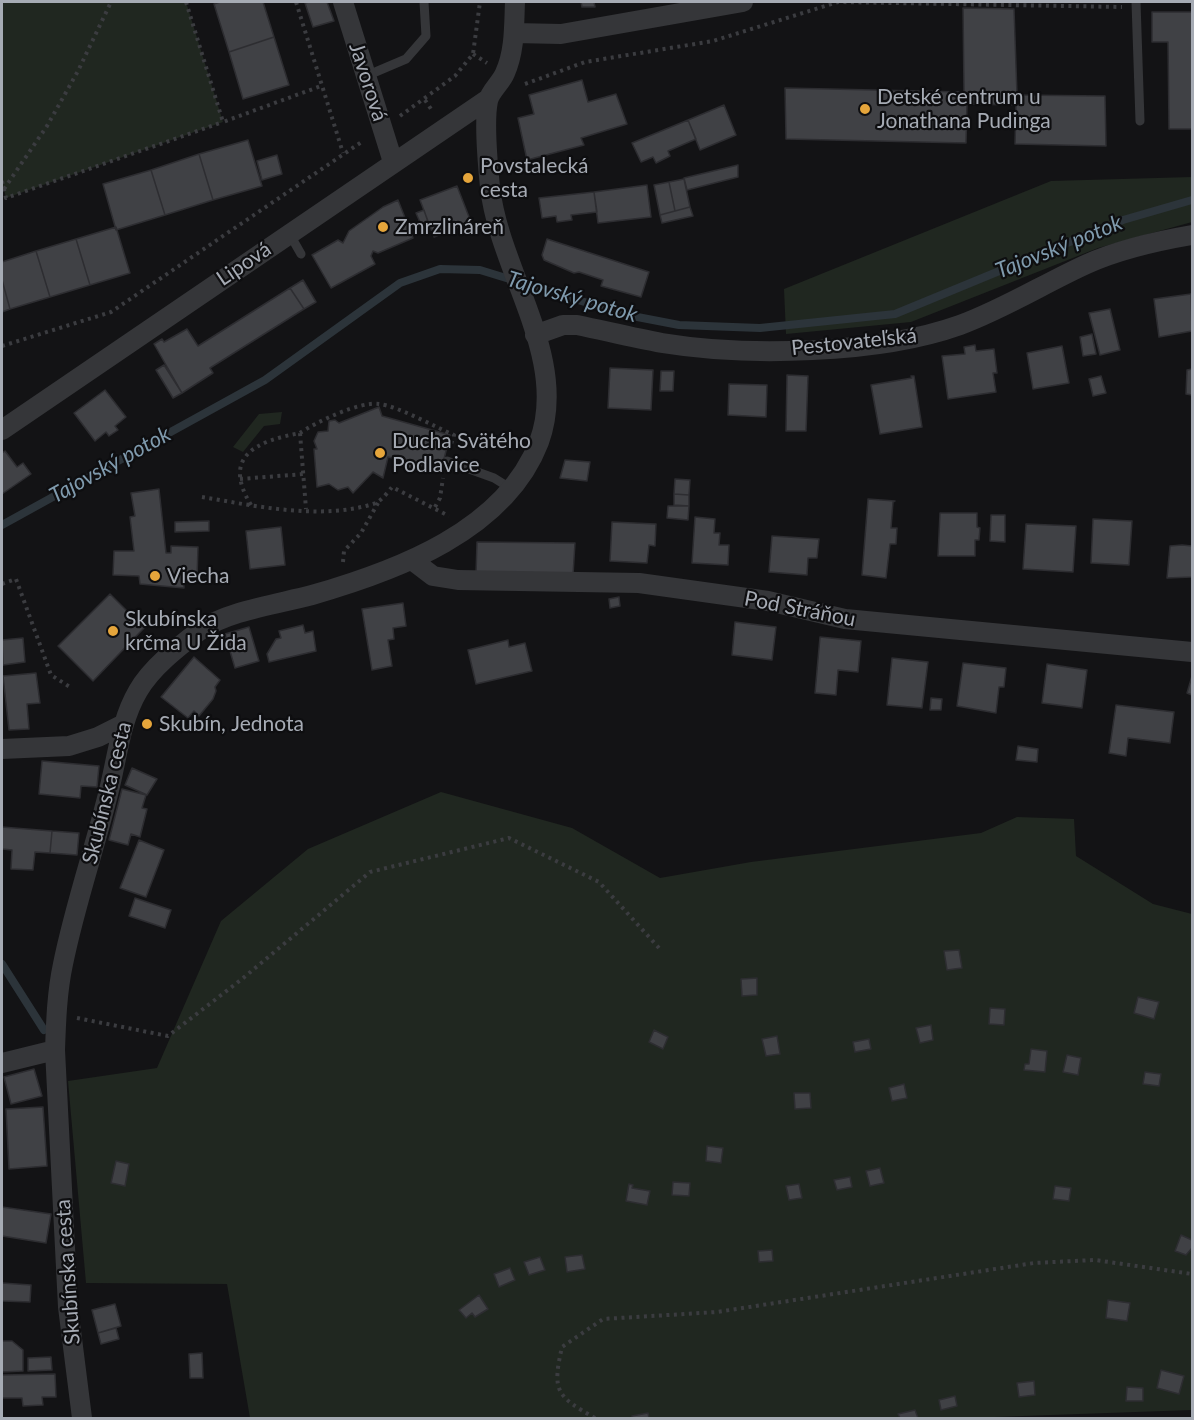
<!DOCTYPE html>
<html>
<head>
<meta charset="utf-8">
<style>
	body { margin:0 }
	#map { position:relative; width:1194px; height:1420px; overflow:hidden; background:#131315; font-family:Lato,sans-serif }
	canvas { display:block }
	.frame { position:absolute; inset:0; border:3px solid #a6abb4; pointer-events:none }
</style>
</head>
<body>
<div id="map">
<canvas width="1194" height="1420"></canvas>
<div class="frame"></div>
</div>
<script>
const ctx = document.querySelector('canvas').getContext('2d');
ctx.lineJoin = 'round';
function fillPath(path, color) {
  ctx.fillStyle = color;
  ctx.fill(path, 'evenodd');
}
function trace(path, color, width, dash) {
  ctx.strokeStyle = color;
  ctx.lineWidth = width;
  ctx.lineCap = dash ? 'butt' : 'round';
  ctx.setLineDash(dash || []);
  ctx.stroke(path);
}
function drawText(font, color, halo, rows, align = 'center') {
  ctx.font = font + ' Lato,sans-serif';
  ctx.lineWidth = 4.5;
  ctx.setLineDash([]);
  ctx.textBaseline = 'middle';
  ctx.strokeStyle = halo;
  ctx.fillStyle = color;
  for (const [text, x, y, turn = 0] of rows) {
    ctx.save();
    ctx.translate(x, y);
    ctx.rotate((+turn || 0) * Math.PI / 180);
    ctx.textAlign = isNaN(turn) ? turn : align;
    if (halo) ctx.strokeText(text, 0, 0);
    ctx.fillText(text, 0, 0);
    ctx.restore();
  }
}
fillPath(new Path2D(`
	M2,2H186L223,122L6,198L2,181Z
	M1192,177V222L1098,248L911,322L786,334L784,289L1051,181Z
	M282,412L280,424L264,426L243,452L233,447L259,414Z
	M441,792L572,828L660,878L751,862L981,833L1017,817L1074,819L1076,856L1153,904L1192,914V1410L967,1418H250L227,1284L86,1283L68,1081L157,1068L221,921L308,849Z`), '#202720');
trace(new Path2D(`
	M2,525L265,380L400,283L440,269L480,270L627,315L679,325L760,328L895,314L1123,220L1192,200
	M2,964L44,1030`), '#2c343a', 8);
const building = new Path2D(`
	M220,2H263L274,37L229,52L214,4Z
	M309,2H327L334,21L313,27L305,3Z
	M581,2H594L595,7H582Z
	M963,8L1014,9L1017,95L1105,96L1106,146L1015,144L1016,105L967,104L966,143L786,139L785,88L964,92Z
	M1152,12H1192V129H1169L1168,42H1152Z
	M274,37L289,85L243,99L229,52Z
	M582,80L588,102L616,94L627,124L581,138L584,145L527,160L518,118L534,114L529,95Z
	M724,105L736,135L700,150L688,120Z
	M688,120L696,139L668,151L670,156L656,163L653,157L641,162L632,143Z
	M248,140L262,186L213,200L199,154Z
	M199,154L213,200L165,215L151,170Z
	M277,155L282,174L262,180L257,161Z
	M738,165V177L687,190L684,178Z
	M151,170L165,215L116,230L103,184Z
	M684,179L690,207L675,211L669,182Z
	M669,182L675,211L660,215L654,185Z
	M647,185L651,217L598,223L594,192Z
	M457,186L471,222L434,237L420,200Z
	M594,192L597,212L571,215L572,220L557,222L556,216L542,218L539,198Z
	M398,200L413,238L378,253L373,251L371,256L375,264L331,288L312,255L338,240L343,243L349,231L383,207Z
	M690,207L693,216L662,223L660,215Z
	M424,210L429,225L422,227L416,213Z
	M116,227L130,273L90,285L76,239Z
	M76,239L90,285L50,297L36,251Z
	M547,239L649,272L641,297L601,286L603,280L579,272L574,273L544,260L542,255Z
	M36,251L50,297L10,309L2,280V262Z
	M2,280L10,309L2,312Z
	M303,280L316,302L304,309L290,288Z
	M290,288L304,309L210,368L213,373L182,393L154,344L162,339L164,342L187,329L198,346Z
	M1191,294L1192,331L1159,337L1154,299Z
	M1110,309L1120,350L1100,355L1089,313Z
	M1092,334L1096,354L1083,356L1080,337Z
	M975,345L976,351L994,349L997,373H993L996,392L948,399L942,356L965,354L964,347Z
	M1062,346L1069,383L1033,389L1027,353Z
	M164,365L182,393L173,398L156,370Z
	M610,368L653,370L651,410L608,408Z
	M1192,369V395L1186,394L1187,370Z
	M661,371H674L673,391H660Z
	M787,375L808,376L806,431H786Z
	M911,376H914L922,427L880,434L871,385L912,378Z
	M1101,376L1106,393L1093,396L1089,379Z
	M729,384L767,385L766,417L728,415Z
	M105,390L126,417L115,426L118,430L109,436L106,432L95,441L74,413Z
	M379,407L382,416L450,435L441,471L416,464L409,468L404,461L388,457L383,478L373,472L353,493L348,487L338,490L329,484L317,487L314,449H317L314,441L318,432L328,431L329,421L335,420L339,423Z
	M5,451L17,467L23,463L31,474L2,494V453Z
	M565,460L590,462L587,481L560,478Z
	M675,479L690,480L689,495L674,494Z
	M159,489L166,553H171V546L198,547L197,578H184V588L140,584L139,576L113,575L114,551H134L130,517L135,516L131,493Z
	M674,494L689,495V506L674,505Z
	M868,499L895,501L893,502L891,528H897L896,544H890L886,578L862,575Z
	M668,506H689L688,520L667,518Z
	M940,513H977V527L980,528L979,540H975V556H938Z
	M991,515H1005V542L990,541Z
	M695,517L715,519L714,533H720L719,545H729L728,565L692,563Z
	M1093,519L1132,521L1129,565L1091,563Z
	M209,521V531L175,532V522Z
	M612,522L656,524L655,546L649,545L647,563L610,561Z
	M1026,524L1076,526L1073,572L1023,569Z
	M281,527L285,565L250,569L246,531Z
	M772,536L819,539L817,558H808L807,575L769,572Z
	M477,542L575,543L573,575L476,574Z
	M1182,545L1192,546V577L1167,578L1170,546Z
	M110,594L144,628L93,681L58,646Z
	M619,597L620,606L610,608L609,599Z
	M403,603L406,626L393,628L394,639L388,640L392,666L372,670L362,609Z
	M735,622L776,627L772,660L732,655Z
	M303,625L305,633L313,631L316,651L269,662L267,654L276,639L281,638L279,631Z
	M249,627L259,661L235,668L225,634Z
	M820,637L861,641L858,672L838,670L836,695L815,693Z
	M23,638L25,662L3,665L2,640Z
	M508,640L509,647L525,643L532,671L476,684L468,650Z
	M194,657L220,680L215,687L216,691L213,699L199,716L194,711L188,718L161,697Z
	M892,658L928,662L922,708L887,705Z
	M963,663L1006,668L1004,687H999L996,713L957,706Z
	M1047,664L1087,670L1082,708L1042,703Z
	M36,673L40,703L27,704L29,729L9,730L3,676Z
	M1192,676V695L1187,693Z
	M931,698L942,699L941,710H930Z
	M1116,705L1174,712L1170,743L1128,738L1126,756L1109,753Z
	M1018,746L1038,749L1037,762L1016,760Z
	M42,761L99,766L97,787L81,786L80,798L39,794Z
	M132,768L157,779L147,795L125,785Z
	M122,789L146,795L142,808L147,809L140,837L131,834L128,845L109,840Z
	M2,827L52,831L50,853L35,852L33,870L11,869L12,850L2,849Z
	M52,831L79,833L77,855L50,853Z
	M139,840L164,850L146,897L120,888Z
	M135,898L171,910L165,928L129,916Z
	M959,950L962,968L947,970L944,951Z
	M757,978V995L742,996L741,979Z
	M1138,997L1159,1002L1154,1019L1134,1013Z
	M990,1008L1005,1009L1004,1025L989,1024Z
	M931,1025L933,1040L920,1043L916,1028Z
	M654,1030L668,1037L663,1049L649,1042Z
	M777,1036L780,1054L766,1056L762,1039Z
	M869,1039L871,1049L855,1052L853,1042Z
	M1031,1049L1047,1051L1045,1072L1024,1070L1025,1064H1029Z
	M1067,1055L1081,1058L1078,1075L1063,1072Z
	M34,1069L42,1096L11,1104L4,1077Z
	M1145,1072L1161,1074L1159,1086L1143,1084Z
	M904,1084L907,1098L892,1101L889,1088Z
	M794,1093H810L811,1108L795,1109Z
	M43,1107L47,1166L9,1169L6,1109Z
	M707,1146L723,1148L721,1163L706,1161Z
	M116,1161L129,1164L125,1186L111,1183Z
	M880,1168L884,1183L870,1186L866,1171Z
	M850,1177L852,1187L837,1190L834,1180Z
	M673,1182L690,1183L689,1196L672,1195Z
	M629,1184L633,1185L632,1188L650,1191L647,1205L626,1201Z
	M799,1184L802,1198L789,1200L786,1186Z
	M1055,1186L1071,1188L1069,1201L1053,1199Z
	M2,1207L51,1214L46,1243L2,1236Z
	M1181,1235L1192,1240V1248L1186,1255L1175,1251Z
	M772,1250L773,1261L759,1262L758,1251Z
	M582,1255L585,1269L567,1272L565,1257Z
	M540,1257L545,1270L529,1275L524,1262Z
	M510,1268L515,1280L499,1287L494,1274Z
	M2,1283L31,1285L30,1302L2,1301Z
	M479,1295L488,1309L475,1317L472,1313L466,1318L459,1310Z
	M1108,1300L1130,1303L1127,1321L1106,1318Z
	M115,1304L121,1326L98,1333L92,1310Z
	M116,1328L119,1339L101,1344L98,1333Z
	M2,1341H12L23,1350V1371L2,1372Z
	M202,1353L203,1378H190L189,1354Z
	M51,1357L52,1370L28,1371V1358Z
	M1161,1370L1184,1376L1179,1394L1157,1388Z
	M55,1374L56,1397H42L43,1405L23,1406L22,1398H2V1375Z
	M1034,1381L1035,1395L1019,1397L1017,1383Z
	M1127,1387L1143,1388V1401H1126Z
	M955,1396L957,1406L941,1410L939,1400Z
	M915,1410L918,1418H900L898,1414Z
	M648,1413L649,1418H632V1416Z`);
fillPath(building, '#404145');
trace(building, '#2d2d31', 1.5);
trace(new Path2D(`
	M186,2L223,122L321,86
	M296,2L343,153
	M473,54L487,63
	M525,84L585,62L713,41L838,2L1122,7
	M425,100L433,112
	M400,116L455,76L473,54L480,2
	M2,181L6,198L223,122
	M4,189L47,126L78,71L111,2
	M2,346L111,312L363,141
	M300,433C316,422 360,401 379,404C398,406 435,427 454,435L450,447
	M240,479L304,474
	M202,497C256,506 322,521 376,503C382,500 388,492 392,487L449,516
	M251,505C221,456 257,441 300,433L306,509
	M435,507L440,498L443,478
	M343,562L344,551L361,533L378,503
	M2,584L16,579L51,675L70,687
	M77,1018L168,1036L242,979L370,872L509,838L599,882L659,948
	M595,1418C556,1396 552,1391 562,1347L603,1319L717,1312L1034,1263L1095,1260L1192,1274`), '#3b3c40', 4, [3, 4.5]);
trace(new Path2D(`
	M1136,2L1140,121
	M366,76L406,59L426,36L424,2
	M289,233L301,254
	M447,461L494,478L510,488`), '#353639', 9);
trace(new Path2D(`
	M343,2L393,162
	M514,33L561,34L743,2
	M535,335L563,325H577C606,331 634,338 662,343C747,357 879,354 960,325C1004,309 1045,283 1087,264C1120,249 1157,241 1192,235
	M2,430L488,99
	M412,560L433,576L458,580L639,583L768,601L845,619L1192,652
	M2,749L69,746L98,737L122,725
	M2,1063L55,1050
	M82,1418L68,1307L55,1050C56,1021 57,992 63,964C75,904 96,845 110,786C118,753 121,720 138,691C151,668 178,647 199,631C227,611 278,604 312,595C396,571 505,531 539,442C570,358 499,271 490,187C488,167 484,120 488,101C490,91 501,83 505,73C515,51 514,25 515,2`), '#353639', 20);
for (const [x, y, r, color] of [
	[865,109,6,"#e5a53b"],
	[468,178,6,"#e5a53b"],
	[383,227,6,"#e5a53b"],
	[380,453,6,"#e5a53b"],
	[155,576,6,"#e5a53b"],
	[113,631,6,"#e5a53b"],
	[147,724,6,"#e5a53b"]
]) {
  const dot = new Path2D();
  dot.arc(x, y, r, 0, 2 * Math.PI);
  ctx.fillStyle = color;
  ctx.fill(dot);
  trace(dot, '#0e0e10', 2);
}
drawText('21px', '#a6abb4', '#0e0e10', [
	["Javorová",368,82,72],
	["Lipová",244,264,-34],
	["Pestovateľská",854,342,-6],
	["Pod Stráňou",800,609,11],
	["Skubínska cesta",107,793,-76],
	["Skubínska cesta",68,1272,-94]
]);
drawText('21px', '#a6abb4', '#0e0e10', [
	["Detské centrum u",877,97],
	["Jonathana Pudinga",877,121],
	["Povstalecká",480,166],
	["cesta",480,190],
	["Zmrzlináreň",395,227],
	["Ducha Svätého",392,441],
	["Podlavice",392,465],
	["Viecha",167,576],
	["Skubínska",125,619],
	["krčma U Žida",125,643],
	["Skubín, Jednota",159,724]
], 'left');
drawText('italic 22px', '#7f9aad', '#0e0e10', [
	["Tajovský potok",1059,247,-22],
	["Tajovský potok",572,297,16],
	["Tajovský potok",110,465,-29]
]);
</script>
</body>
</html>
